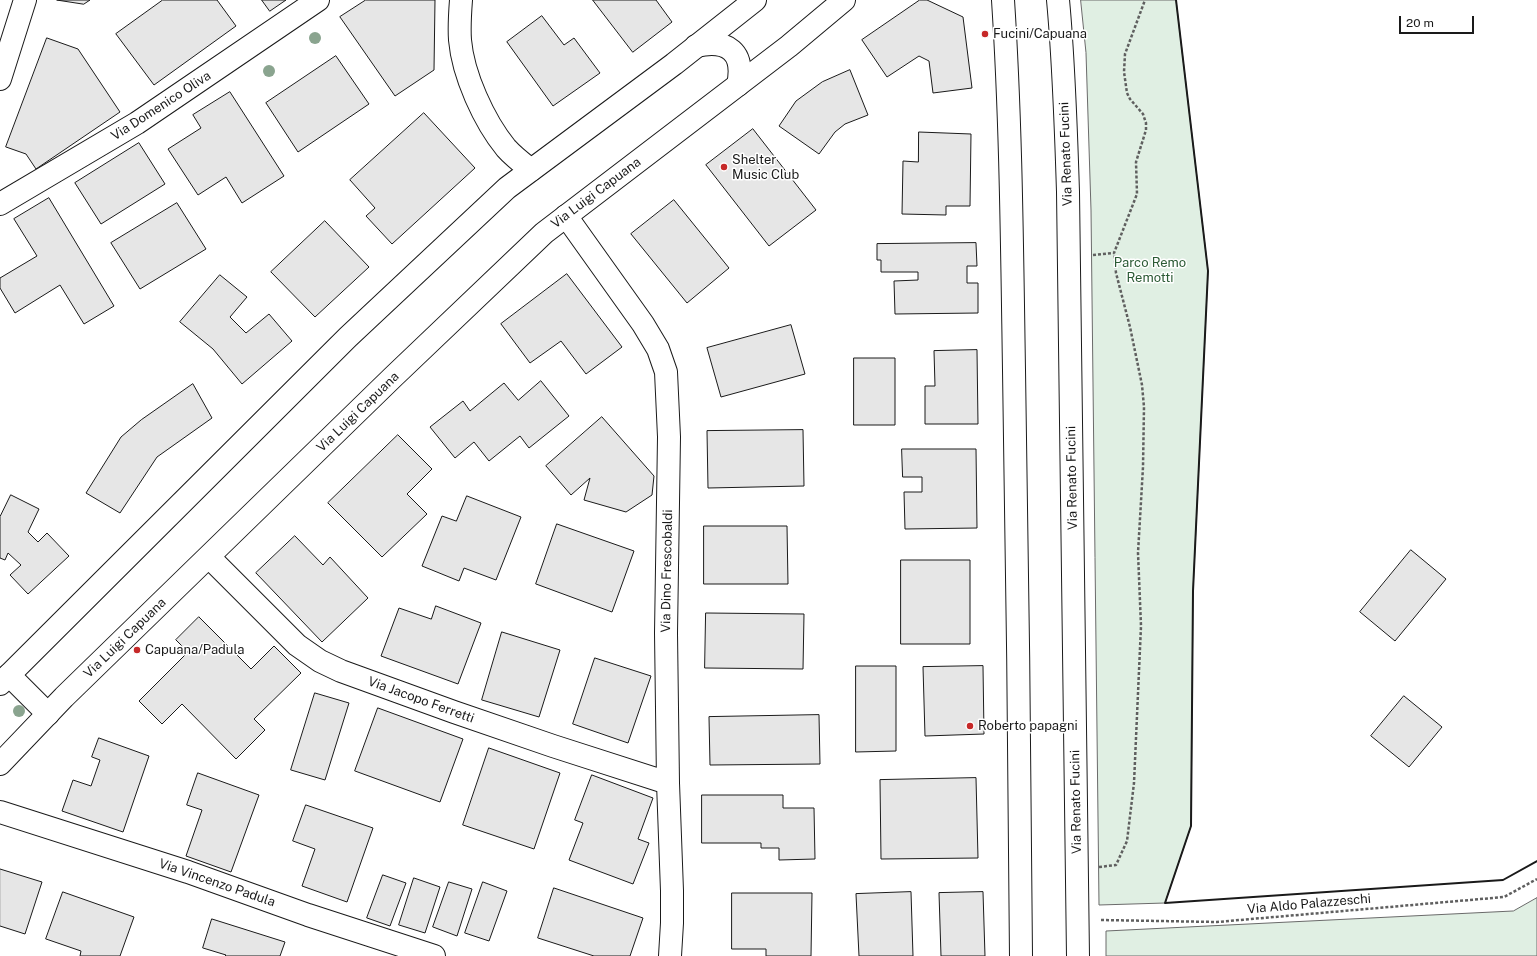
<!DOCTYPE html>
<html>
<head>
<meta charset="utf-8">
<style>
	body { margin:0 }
	#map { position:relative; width:1537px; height:956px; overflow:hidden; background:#fff; font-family:"Public Sans",sans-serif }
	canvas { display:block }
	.scale { position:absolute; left:1399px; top:16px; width:75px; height:18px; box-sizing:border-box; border:2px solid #1a1a1a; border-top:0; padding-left:5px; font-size:12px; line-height:14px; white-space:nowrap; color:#1a1a1a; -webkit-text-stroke:3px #fff; paint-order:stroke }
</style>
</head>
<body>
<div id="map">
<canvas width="1537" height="956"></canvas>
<div class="scale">20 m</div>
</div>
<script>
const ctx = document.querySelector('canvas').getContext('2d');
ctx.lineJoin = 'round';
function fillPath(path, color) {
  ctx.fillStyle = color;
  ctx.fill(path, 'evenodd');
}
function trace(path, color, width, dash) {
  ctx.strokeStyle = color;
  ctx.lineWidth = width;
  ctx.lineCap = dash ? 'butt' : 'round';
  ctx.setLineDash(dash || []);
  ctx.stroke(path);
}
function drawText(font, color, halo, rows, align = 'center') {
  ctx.font = font + ' "Public Sans",sans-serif';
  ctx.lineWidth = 3;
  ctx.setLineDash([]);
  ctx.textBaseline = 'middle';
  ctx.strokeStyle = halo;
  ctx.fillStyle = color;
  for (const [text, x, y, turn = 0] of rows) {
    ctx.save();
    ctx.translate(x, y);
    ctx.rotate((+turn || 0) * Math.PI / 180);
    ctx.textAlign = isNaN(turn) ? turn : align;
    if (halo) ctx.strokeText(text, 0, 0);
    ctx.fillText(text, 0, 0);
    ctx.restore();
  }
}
const green = new Path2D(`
	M1081,0H1176L1208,271L1193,591L1191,826L1165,903L1099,905L1091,210L1086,53Z
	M1537,898V956H1106V931L1513,911Z`);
fillPath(green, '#e0efe3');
trace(green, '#6a6a6a', 1);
const building = new Path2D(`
	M57,0H90L84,4Z
	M163,0H217L236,26L154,85L116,34Z
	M262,0H286L270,11Z
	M366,0H435L434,70L395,96L340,17Z
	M593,0H656L672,22L633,52Z
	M920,0H927L963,17L972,88L933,93L929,61L919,56L887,77L862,40Z
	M542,16L564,45L574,38L600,73L553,106L507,42Z
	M47,38L78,49L120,112L36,169L26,154L6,147Z
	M336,56L369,104L298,152L266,103Z
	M850,70L868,115L845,124L835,132L819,154L779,126L796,101L822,82Z
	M230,92L284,176L242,203L226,177L198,195L168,149L201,128L193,115Z
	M424,113L475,168L392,244L366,216L375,208L350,180Z
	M753,129L816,210L769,246L706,165Z
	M919,132L971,134L970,206H946V215L902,214L903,161L918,162Z
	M139,143L165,184L101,224L75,183Z
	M49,198L114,306L84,324L60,285L15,313L0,288V278L37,256L14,219Z
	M674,200L729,268L687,303L631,234Z
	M177,203L206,249L140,289L111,243Z
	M325,221L369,267L315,317L271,272Z
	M976,243L977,266H967V283H978V313L895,314L894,281L918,280V272H881V260H877V244Z
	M567,274L622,347L586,374L561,341L530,363L501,324Z
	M220,275L247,297L230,317L246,333L269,314L292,341L242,384L213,349L180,322Z
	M791,325L805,374L721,397L707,348Z
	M977,350L978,424H925V386H935L934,351Z
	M854,358H895V425H854Z
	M541,381L569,416L529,448L520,436L489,461L474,442L455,458L430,427L463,401L470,411L504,383L518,400Z
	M193,384L212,418L157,457L120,513L86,493L121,437L141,420Z
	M602,417L654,476L652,495L626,512L584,500L590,478L571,495L546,466Z
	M803,430L804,486L708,488L707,431Z
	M398,435L432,469L407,494L427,514L382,557L328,503Z
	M902,449H976L977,528L905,529L904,492H922V477H903Z
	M11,495L39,509L28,532L38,542L47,533L69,556L28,594L10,575L21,565L8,553L5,560L0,558V517Z
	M467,496L521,517L496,580L464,568L459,581L422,566L442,516L456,521Z
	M557,524L634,551L612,612L536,584Z
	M704,526H787L788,584H704Z
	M295,536L323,565L330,557L368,598L322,642L256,573Z
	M1411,550L1446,579L1395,641L1360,612Z
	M901,560H970V644H901Z
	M436,606L481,623L458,684L381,656L399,608L431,619Z
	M706,613L804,614L803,669L705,668Z
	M199,617L251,669L274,646L301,673L254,719L265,730L236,759L182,704L162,724L139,701L188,652L176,640Z
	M502,632L560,650L539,717L482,700Z
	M595,658L651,676L628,743L573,724Z
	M856,666H896V751L856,752Z
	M983,666L984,734L925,736L923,667Z
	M315,693L349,703L325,780L291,770Z
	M1404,696L1442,727L1409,767L1371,736Z
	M378,708L463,739L440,802L355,771Z
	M819,715L820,764L710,765L709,717Z
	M99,738L149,756L123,832L62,811L73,780L91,786L100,760L92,757Z
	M489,748L560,773L534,849L463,825Z
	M198,773L259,795L231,872L186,856L202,810L187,805Z
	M592,775L653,798L638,839L649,843L633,884L569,860L583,823L575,820Z
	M976,778L978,858L881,859L880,780Z
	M702,795H783V808H814L815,859L779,860V848H761V843H702Z
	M306,805L373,828L347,902L302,886L315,849L293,841Z
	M0,869L42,882L25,934L0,926Z
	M383,875L406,883L390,926L367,918Z
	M414,878L440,887L425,933L399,925Z
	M449,882L472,889L457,936L433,927Z
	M483,882L507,891L489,941L465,933Z
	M554,888L643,918L630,956H594L538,938Z
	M63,892L134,917L120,956H80L81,951L46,939Z
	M911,892L913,956H859L856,894Z
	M983,892L985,956H941L939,893Z
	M732,893H812L811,956H766V949H732Z
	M212,919L285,942L280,956H225L226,955L203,948Z`);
fillPath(building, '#e6e6e6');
trace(building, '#1a1a1a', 1);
const minor = new Path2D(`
	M461,0C460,13 459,26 460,40C463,75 484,121 506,148C513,156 522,163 531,170
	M696,46C728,39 745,52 738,85
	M0,79L25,0
	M0,204L137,123L318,0
	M566,216L643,324L658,349L666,372L669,437L666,633L668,783L672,891V923L670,956
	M209,557L297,645L320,661L341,671L454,712L553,746L668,783
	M9,675L48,714
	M0,812L188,872L308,915L434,956`);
const tertiary = new Path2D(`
	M0,684L348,337L507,188L674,64L755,0
	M0,764L64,697L393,377L544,233L789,46L844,0`);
const primary = new Path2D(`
	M1003,0C1011,123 1012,246 1014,370C1017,565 1020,761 1021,956
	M1058,0C1064,64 1066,128 1068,192L1078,956`);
trace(minor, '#1a1a1a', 24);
trace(tertiary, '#1a1a1a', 24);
trace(primary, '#1a1a1a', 24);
trace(new Path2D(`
	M1093,255L1114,253L1137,194L1136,162L1146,130V123L1143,114L1130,99L1127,93L1124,72L1125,54L1145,0
	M1099,867L1116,865L1127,841L1134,783L1141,626L1138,553L1143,467L1144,407L1142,385L1130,327L1116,273L1114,253
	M1101,920L1217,922L1504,897L1537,879`), '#5f5f5f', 2.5, [3, 2]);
trace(minor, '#fff', 22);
trace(tertiary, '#fff', 22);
trace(primary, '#fff', 22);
trace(new Path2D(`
	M1176,0L1208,271L1193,591L1191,826L1165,903L1503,880L1537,861`), '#1a1a1a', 2);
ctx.fillStyle = '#8aa48f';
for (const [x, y] of [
	[315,38],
	[269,71],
	[19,711]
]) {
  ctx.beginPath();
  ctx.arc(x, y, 6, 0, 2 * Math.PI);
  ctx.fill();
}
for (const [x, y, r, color] of [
	[985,34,4,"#c62828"],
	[724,167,4,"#c62828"],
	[137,650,4,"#c62828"],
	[970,726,4,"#c62828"]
]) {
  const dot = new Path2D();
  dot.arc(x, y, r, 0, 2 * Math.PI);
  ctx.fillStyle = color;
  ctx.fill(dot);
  trace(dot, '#fff', 1.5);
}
drawText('13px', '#1a1a1a', '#fff', [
	["Fucini/Capuana",993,34],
	["Shelter",732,160],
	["Music Club",732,175],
	["Capuana/Padula",145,650],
	["Roberto papagni",978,726]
], 'left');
drawText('13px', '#1a1a1a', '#fff', [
	["Via Domenico Oliva",161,106,-33],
	["Via Renato Fucini",1066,154,-92],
	["Via Luigi Capuana",596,193,-37],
	["Via Luigi Capuana",358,412,-44],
	["Via Renato Fucini",1072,478,-91],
	["Via Dino Frescobaldi",667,571,-89],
	["Via Luigi Capuana",125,638,-44],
	["Via Jacopo Ferretti",421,700,20],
	["Via Renato Fucini",1076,802,-91],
	["Via Vincenzo Padula",217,883,19],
	["Via Aldo Palazzeschi",1309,904,-5]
]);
drawText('13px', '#2b5a34', '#fff', [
	["Parco Remo",1150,263],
	["Remotti",1150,278]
]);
</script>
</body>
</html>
